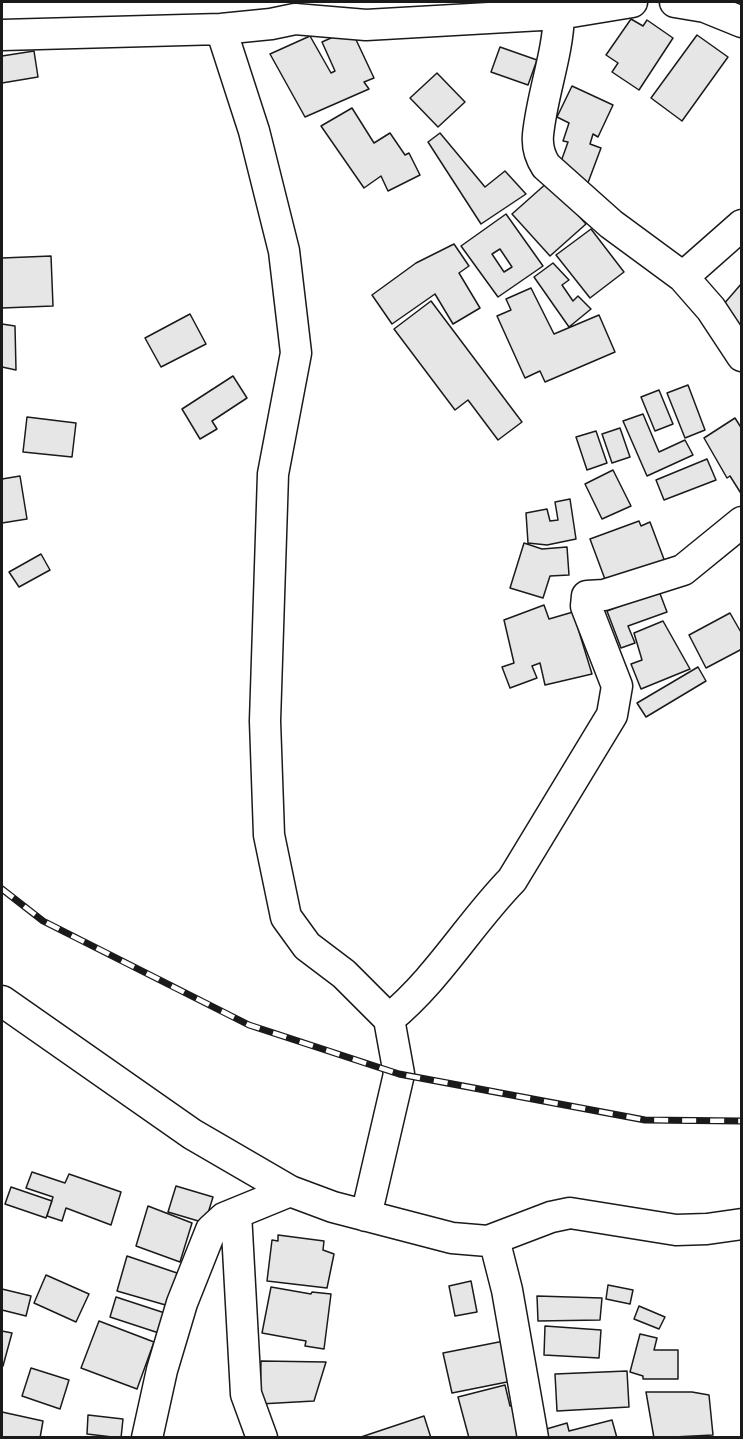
<!DOCTYPE html>
<html>
<head>
<meta charset="utf-8">
<style>
	body { margin:0 }
	#map { position:relative; width:743px; height:1439px; overflow:hidden; background:#fff; font-family:"DejaVu Sans",sans-serif }
	canvas { display:block }
	.frame { position:absolute; inset:0; border:3px solid #1a1a1a; pointer-events:none }
</style>
</head>
<body>
<div id="map">
<canvas width="743" height="1439"></canvas>
<div class="frame"></div>
</div>
<script>
const ctx = document.querySelector('canvas').getContext('2d');
ctx.lineJoin = 'round';
function fillPath(path, color) {
  ctx.fillStyle = color;
  ctx.fill(path, 'evenodd');
}
function trace(path, color, width, dash) {
  ctx.strokeStyle = color;
  ctx.lineWidth = width;
  ctx.lineCap = dash ? 'butt' : 'round';
  ctx.setLineDash(dash || []);
  ctx.stroke(path);
}
const building = new Path2D(`
	M631,19L643,26L647,20L673,38L639,90L612,72L618,63L606,55Z
	M351,29L374,78L364,82L369,89L305,117L270,54L310,36L331,73L335,71L322,42Z
	M697,35L728,57L682,121L651,98Z
	M500,47L537,60L528,85L491,72Z
	M34,51L38,77L2,83V56Z
	M437,73L465,102L438,127L410,98Z
	M572,86L613,105L598,137L593,134L590,144L601,148L586,188L558,170L568,142L563,141L569,123L557,117Z
	M352,108L374,143L390,133L405,155L409,153L420,175L388,191L381,176L364,188L321,126Z
	M440,133L485,187L505,171L526,194L481,224L428,142Z
	M548,182L586,224L550,256L512,214Z
	M506,214L543,266L498,297L461,246ZM500,249L512,267L504,272L492,254Z
	M591,229L624,272L590,298L556,255Z
	M454,244L469,266L459,273L480,308L453,324L435,294L392,324L372,295L416,263Z
	M51,256L53,306L2,308V258Z
	M553,263L569,280L562,285L573,301L578,296L591,309L569,327L534,277Z
	M742,283V337L716,313Z
	M531,288L554,334L599,315L615,352L545,382L540,371L525,378L497,316L511,310L506,299Z
	M431,301L522,422L498,440L468,400L455,410L394,329Z
	M190,314L206,344L161,367L145,338Z
	M2,324L15,326L16,370L2,367Z
	M233,376L247,398L212,421L217,429L200,439L182,409Z
	M688,385L705,430L685,438L667,393Z
	M659,390L673,424L655,431L641,397Z
	M643,414L659,452L685,440L693,455L647,476L623,421Z
	M27,417L76,423L72,457L23,452Z
	M735,418L742,429V495L730,476L727,478L704,438Z
	M620,428L630,457L612,463L602,434Z
	M596,431L607,463L587,470L576,437Z
	M707,459L716,480L664,500L656,480Z
	M613,470L631,506L602,519L585,484Z
	M20,476L27,519L2,523V479Z
	M570,499L576,539L547,545L528,543L526,513L547,509L550,521L558,520L555,502Z
	M639,521L641,526L650,522L665,562L606,582L590,539Z
	M524,543L542,549L567,547L569,575L550,576L543,598L510,588Z
	M41,554L50,570L19,587L9,572Z
	M659,591L667,612L628,626L635,643L621,648L607,611Z
	M544,605L549,619L573,612L592,674L545,685L540,663L532,666L537,678L510,688L502,667L514,663L504,620Z
	M730,613L742,634V649L706,668L689,635Z
	M663,621L690,669L641,689L631,664L642,660L634,633Z
	M698,667L706,681L646,717L637,703Z
	M32,1172L65,1183L69,1174L121,1192L111,1225L66,1208L62,1221L47,1216L53,1197L26,1188Z
	M176,1186L213,1197L205,1223L168,1212Z
	M11,1187L52,1201L46,1218L5,1204Z
	M148,1206L192,1223L180,1262L136,1246Z
	M278,1235L324,1241L323,1250L334,1254L327,1288L267,1281L272,1240L278,1241Z
	M127,1256L177,1273L169,1306L117,1291Z
	M46,1275L89,1294L76,1322L34,1303Z
	M471,1281L477,1312L455,1316L449,1286Z
	M608,1285L633,1290L630,1304L606,1299Z
	M271,1287L311,1294L312,1292L331,1294L324,1349L305,1346L306,1341L262,1333Z
	M2,1289L31,1296L26,1316L2,1310Z
	M537,1296L602,1298L600,1320L538,1321Z
	M116,1297L174,1316L168,1336L110,1317Z
	M639,1306L665,1317L659,1329L634,1319Z
	M99,1321L154,1342L137,1389L81,1368Z
	M545,1326L601,1330L599,1358L544,1355Z
	M2,1331L12,1333L3,1366H2Z
	M640,1334L657,1338L654,1350H678V1379H643V1376L630,1372Z
	M504,1341L512,1381L452,1393L443,1353Z
	M261,1361L326,1362L314,1401L260,1404Z
	M31,1368L69,1380L60,1409L22,1396Z
	M627,1371L629,1407L557,1411L555,1374Z
	M505,1385L510,1406L513,1405L520,1438H469L458,1397Z
	M646,1392H692L709,1395L713,1435L654,1438Z
	M2,1412L43,1421L40,1438H2Z
	M88,1415L123,1419L121,1438L87,1434Z
	M424,1416L431,1438L361,1437Z
	M612,1420L617,1438H545L543,1430L567,1423L569,1431Z`);
fillPath(building, '#e6e6e6');
trace(building, '#1a1a1a', 1.5);
const minor = new Path2D(`
	M675,2L705,7L742,22
	M559,14C558,55 542,94 538,135C537,146 540,157 546,166L611,224L683,277L711,309L742,356
	M221,29L254,131L284,251L296,353L273,474L265,721L269,835L286,917L307,946L344,974L389,1019L399,1074L366,1216
	M2,35L221,29L271,24L295,19L366,25L559,14L632,2
	M683,277L742,225
	M2,1001L192,1134L290,1191L333,1207L452,1238L488,1241L551,1217L570,1213L676,1230L707,1229L742,1224
	M389,1019C438,979 469,924 512,880L612,715L617,686L586,606L587,596L604,595L683,570L742,522
	M236,1213L246,1394L262,1438
	M494,1239L507,1290L533,1438
	M147,1438L162,1370L182,1303L211,1230L224,1218L290,1191`);
trace(minor, '#1a1a1a', 33);
trace(minor, '#fff', 30);
const rail = new Path2D(`
	M2,889L43,921L249,1025L399,1074L645,1120L742,1121`);
trace(rail, '#1a1a1a', 7);
trace(rail, '#fff', 4.5, [14]);
</script>
</body>
</html>
